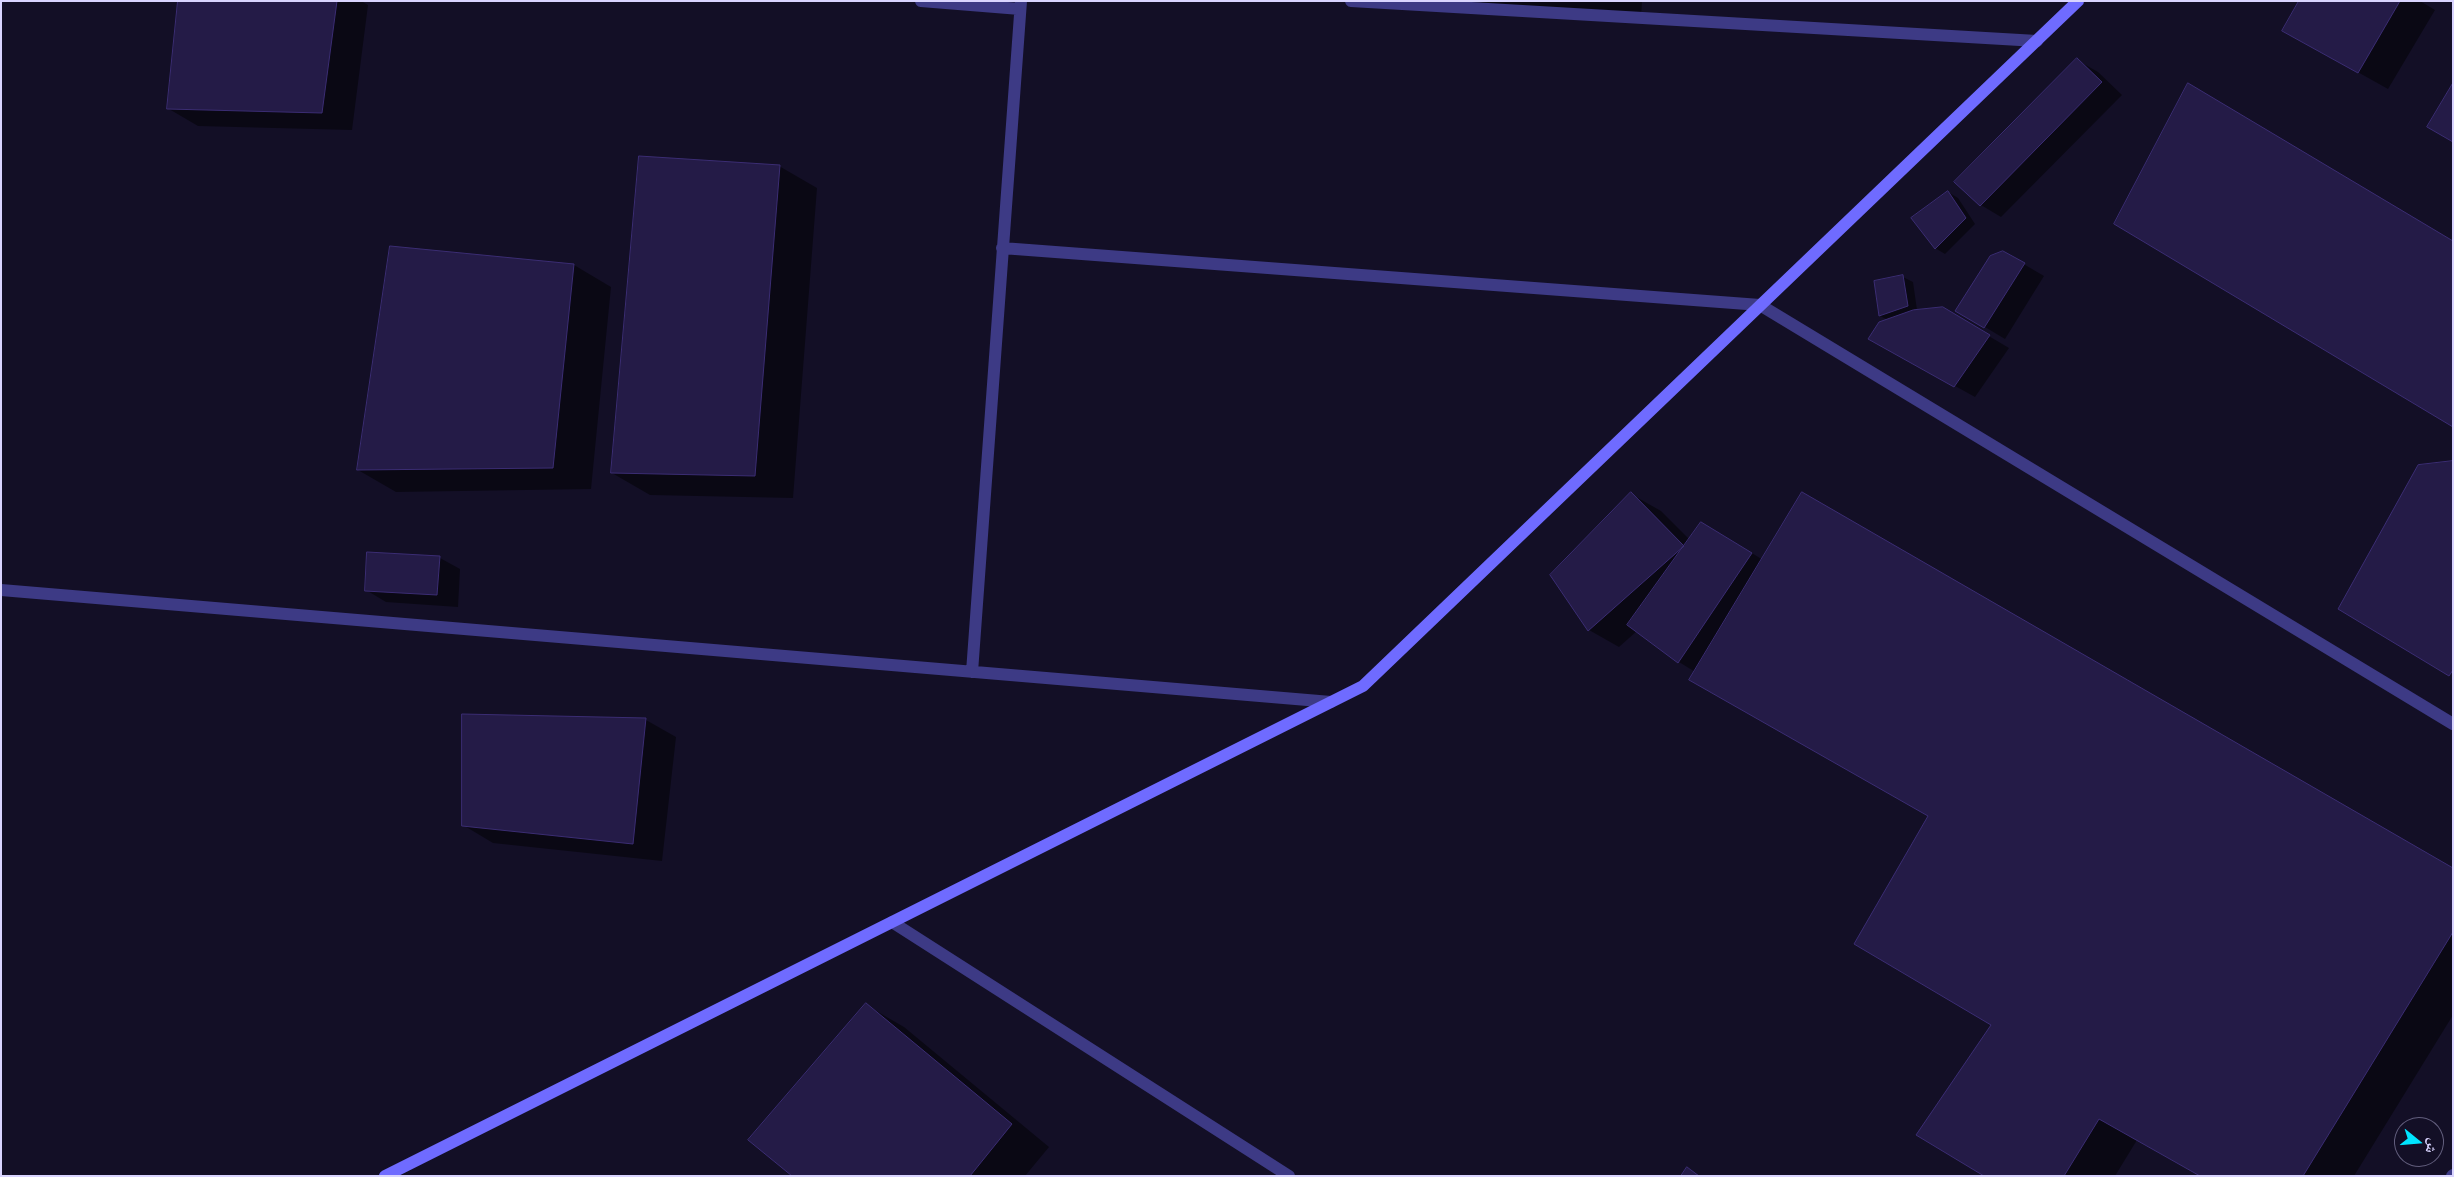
<!DOCTYPE html>
<html>
<head>
<meta charset="utf-8">
<style>
	body { margin:0 }
	#map { position:relative; width:2454px; height:1177px; overflow:hidden; background:#130f26; font-family:"PT Sans","Noto Naskh Arabic",sans-serif }
	canvas { display:block }
	.frame { position:absolute; inset:0; border:2px solid #d9d4ff; pointer-events:none }
	.north { position:absolute; left:2394px; top:1117px; width:50px; height:50px; box-sizing:border-box; background:#130f26; border:1px solid #625e7d; border-radius:50%; rotate:107deg; font-size:14px; font-weight:700; line-height:20px; text-align:center; color:#d9d4ff }
	.north::after { content:''; display:block; margin:auto; width:18px; height:22px; background:#00e5ff; clip-path:polygon(50% 0,100% 100%,50% 72%,0 100%) }
</style>
</head>
<body>
<div id="map">
<canvas width="2454" height="1177"></canvas>
<div class="frame"></div>
<div class="north">ش</div>
</div>
<script>
const ctx = document.querySelector('canvas').getContext('2d');
ctx.lineJoin = 'round';
function fillPath(path, color) {
  ctx.fillStyle = color;
  ctx.fill(path, 'evenodd');
}
function trace(path, color, width, dash) {
  ctx.strokeStyle = color;
  ctx.lineWidth = width;
  ctx.lineCap = dash ? 'butt' : 'round';
  ctx.setLineDash(dash || []);
  ctx.stroke(path);
}
fillPath(new Path2D(`
	M179,1H361L368,5L352,130L198,126L169,109Z
	M1479,1H1642L1641,19L1491,8Z
	M2301,1H2420L2435,10L2388,89L2313,47Z
	M2077,60L2098,72L2122,95L2001,217L1981,205L1956,182Z
	M779,166L817,188L793,498L650,495L612,473Z
	M1948,192L1958,198L1975,224L1945,254L1935,248Z
	M2003,252L2044,276L2005,339L1985,327Z
	M574,265L611,287L591,489L396,492L358,470Z
	M1903,277L1913,282L1917,310L1943,309L2009,348L1975,397L1890,350L1888,320L1880,316Z
	M1631,494L1661,511L1690,540H1731L1763,560L2453,869V1015L2354,1176H2201L2137,1140L2115,1176H1987L1993,1024L1929,816L1679,662L1637,631L1619,647L1589,630Z
	M440,558L460,569L458,607L386,602L366,590Z
	M464,715L646,720L676,737L662,861L493,843L463,825Z
	M866,1005L904,1027L1049,1147L1025,1176H794Z`), '#0007');
const building = new Path2D(`
	M178,1H337L322,113L167,109Z
	M2299,1H2400L2358,73L2282,31Z
	M2077,58L2102,82L1980,206L1954,182Z
	M2188,83L2453,241V427L2114,224Z
	M2453,83V142L2427,127Z
	M639,156L780,165L755,476L611,473Z
	M1948,191L1966,218L1935,249L1911,218Z
	M390,246L574,264L553,468L357,470Z
	M2003,251L2025,263L1984,328L1955,311L1990,256Z
	M1903,275L1908,306L1879,316L1874,281Z
	M1943,307L1990,335L1954,387L1868,339L1879,322L1913,310Z
	M2453,461V670L2449,676L2338,609L2418,465Z
	M1631,492L1684,546L1588,631L1550,575Z
	M1802,492L2453,868V932L2303,1176H2200L2099,1119L2064,1176H1984L1916,1135L1991,1025L1854,944L1928,816L1689,680Z
	M1701,522L1752,553L1678,663L1627,625Z
	M367,552L440,556L437,595L365,591Z
	M462,714L646,718L633,844L462,826Z
	M866,1003L1012,1124L970,1176H792L748,1140Z
	M1687,1167L1699,1176H1681Z`);
fillPath(building, '#241b47');
trace(building, '#3b2d73', 1);
trace(new Path2D(`
	M921,1L1020,9
	M1351,1L2037,41
	M1002,248L1760,305L2453,724
	M1,590L1331,702
	M972,672L1021,1
	M892,922L1289,1176
	M2452,1176L2453,1175`), '#3d3a85', 12);
trace(new Path2D(`
	M385,1176L1363,686L2078,1`), '#6f6bff', 12);
</script>
</body>
</html>
